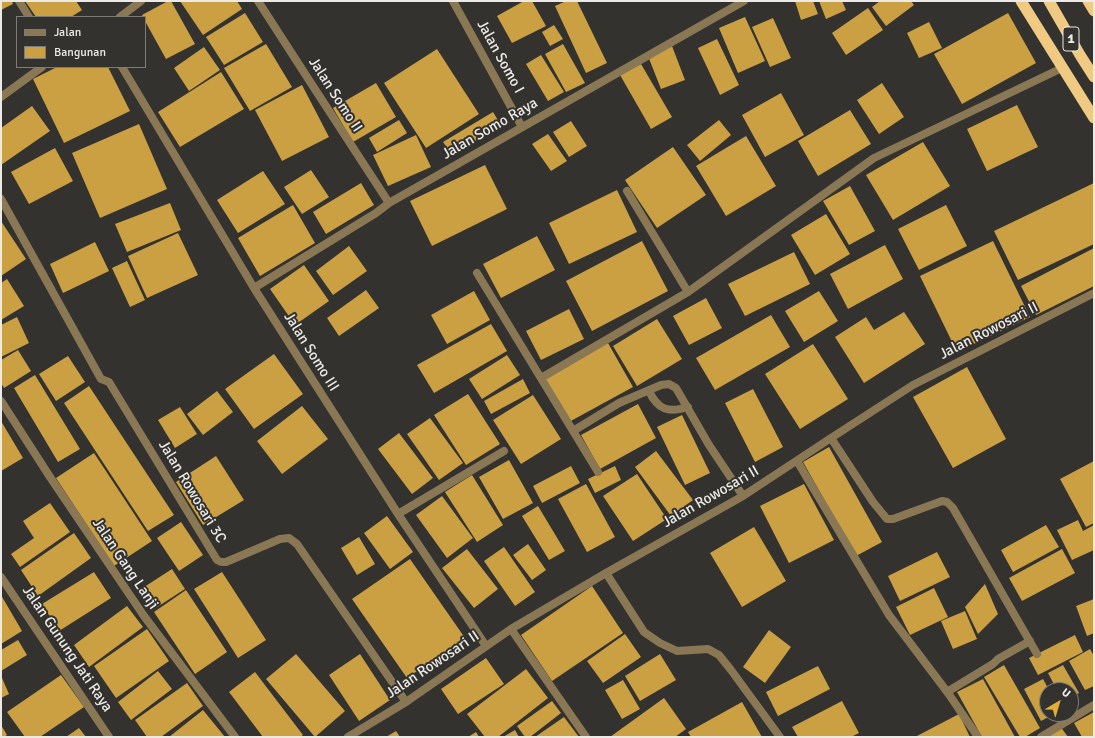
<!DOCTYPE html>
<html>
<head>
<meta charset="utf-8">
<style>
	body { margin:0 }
	#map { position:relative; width:1095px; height:738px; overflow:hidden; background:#34322e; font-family:Signika,sans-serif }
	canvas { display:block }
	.frame { position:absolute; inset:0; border:2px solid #ebeae7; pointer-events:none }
	.legend { position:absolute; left:16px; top:16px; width:130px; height:52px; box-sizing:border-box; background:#34322e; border:1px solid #7d7c78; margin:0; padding:5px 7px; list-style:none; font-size:12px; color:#ebeae7 }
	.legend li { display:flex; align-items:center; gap:8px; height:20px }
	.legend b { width:20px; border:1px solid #7d7c78 }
	.north { position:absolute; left:1039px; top:682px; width:40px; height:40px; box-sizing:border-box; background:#34322e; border:1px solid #7d7c78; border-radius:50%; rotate:38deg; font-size:11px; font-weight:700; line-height:16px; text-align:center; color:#ebeae7 }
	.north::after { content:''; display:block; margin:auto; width:14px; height:18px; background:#e3ae35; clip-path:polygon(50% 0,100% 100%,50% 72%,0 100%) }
</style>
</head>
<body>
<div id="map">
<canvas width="1095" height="738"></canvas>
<div class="frame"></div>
<ul class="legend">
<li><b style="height:5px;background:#8a7855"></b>Jalan</li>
<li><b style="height:11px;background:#cba043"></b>Bangunan</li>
</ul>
<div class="north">U</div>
</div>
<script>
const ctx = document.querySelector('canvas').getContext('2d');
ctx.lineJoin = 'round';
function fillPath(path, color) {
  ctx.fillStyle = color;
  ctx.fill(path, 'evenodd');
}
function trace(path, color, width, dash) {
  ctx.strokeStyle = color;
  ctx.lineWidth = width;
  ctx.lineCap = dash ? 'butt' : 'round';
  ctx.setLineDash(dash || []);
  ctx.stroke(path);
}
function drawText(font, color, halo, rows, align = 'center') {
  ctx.font = font + ' Signika,sans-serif';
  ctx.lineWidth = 4;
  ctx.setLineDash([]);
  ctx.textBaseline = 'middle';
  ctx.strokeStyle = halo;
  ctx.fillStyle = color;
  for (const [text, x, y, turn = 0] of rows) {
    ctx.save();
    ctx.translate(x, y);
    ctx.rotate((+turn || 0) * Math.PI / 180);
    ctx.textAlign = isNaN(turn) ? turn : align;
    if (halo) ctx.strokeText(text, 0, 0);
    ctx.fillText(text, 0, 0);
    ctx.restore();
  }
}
fillPath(new Path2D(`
	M1,1H12L13,4L1,10Z
	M25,1H76L82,10L71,17H36Z
	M168,1H171L195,44L166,59L145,21V17H143L142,15Z
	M180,1H237L242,9L203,35Z
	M524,1H532L546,26L512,43L497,16Z
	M566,1H577L607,63L586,73L555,6Z
	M795,1H813L818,14L801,20Z
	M819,1H842L846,10L826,19Z
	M880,1H911L914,5L886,26L872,7Z
	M868,8L883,30L846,55L832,33Z
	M245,13L263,42L224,65L206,37Z
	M1008,13L1036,63L962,104L934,54Z
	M745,17L765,61L738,73L719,28Z
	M773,18L791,58L770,67L752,27Z
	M929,22L942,48L919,58L907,33Z
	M554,25L563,39L550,46L542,32Z
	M717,39L739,85L720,95L698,48Z
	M266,44L292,87L250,111L224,68Z
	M563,44L585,83L566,92L545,54Z
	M672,46L685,80L661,89L648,56Z
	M204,47L220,70L189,91L174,68Z
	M437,49L479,114L426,148L384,83Z
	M541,55L564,92L548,101L526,64Z
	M641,64L672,117L651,129L620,75Z
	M57,67H108L130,111L64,143L33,79Z
	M221,72L244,109L180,147L158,112Z
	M376,83L396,117L353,142L333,108Z
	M882,83L904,117L879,134L857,100Z
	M302,85L329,137L282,161L255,110Z
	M781,93L804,135L765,157L742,115Z
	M1017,105L1038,147L987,171L967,129Z
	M32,106L50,131L1,165V128Z
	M850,110L871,144L818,176L798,141Z
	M493,112L501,125L452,155L443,142Z
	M399,120L407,133L377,152L369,138Z
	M719,120L731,135L700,161L687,145Z
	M571,121L587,146L569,157L553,132Z
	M139,124L167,189L100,218L72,153Z
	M548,134L567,161L551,171L532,144Z
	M416,135L431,167L388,186L373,155Z
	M746,136L776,186L726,216L696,166Z
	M923,142L950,186L893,220L866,175Z
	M673,147L706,195L657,228L625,180Z
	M55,148L73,181L29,204L11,172Z
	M485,165L507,209L432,246L410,201Z
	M311,170L329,197L302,214L284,187Z
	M263,171L285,204L238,233L217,200Z
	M361,183L374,205L326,234L313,212Z
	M1094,183V244L1018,280L994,231Z
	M850,186L875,231L849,245L823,201Z
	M617,190L637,232L569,264L549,223Z
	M170,203L181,230L127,252L115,224Z
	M293,205L315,243L260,276L238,238Z
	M946,205L967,246L919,270L898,229Z
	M826,214L850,254L815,275L791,235Z
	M1,221L26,259L1,276Z
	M178,233L198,275L147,298L128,256Z
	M537,236L555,270L501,298L483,264Z
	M642,241L668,291L592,331L566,281Z
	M993,241L1030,317L957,352L920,276Z
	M95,242L109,271L63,293L50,264Z
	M885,245L903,279L848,309L830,274Z
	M349,246L367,271L333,295L316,271Z
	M1094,248V286L1036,315L1021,286Z
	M794,252L810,284L745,316L728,284Z
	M127,261L145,300L130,307L112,268Z
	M304,265L329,301L295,325L270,289Z
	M7,279L24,306L1,320V283Z
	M366,290L379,308L339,336L327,318Z
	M474,291L490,320L447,344L431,315Z
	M819,291L838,321L804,342L785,311Z
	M706,298L722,328L689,345L673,316Z
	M569,309L584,339L541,360L526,331Z
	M904,312L925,344L864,383L835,337L866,317L874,330Z
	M771,315L790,347L715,390L696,358Z
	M17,317L29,343L1,357V325Z
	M657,319L682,359L637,386L613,346Z
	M491,324L507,351L434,393L417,365Z
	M608,343L633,387L569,422L544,377Z
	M813,344L848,399L800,429L765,374Z
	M18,350L31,371L4,388L1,383V360Z
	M274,354L303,394L254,429L225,389Z
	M507,355L520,375L482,399L469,379Z
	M68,356L85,382L56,401L39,374Z
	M967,367L1006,439L953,468L913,397Z
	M35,375L80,449L58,462L14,388Z
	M523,379L530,393L491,414L484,401Z
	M89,386L174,515L148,531L64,403Z
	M753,389L783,447L755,462L725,403Z
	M217,391L233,412L203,435L187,414Z
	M468,394L500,444L466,465L434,415Z
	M533,395L561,439L521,464L493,420Z
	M638,404L656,438L600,469L581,435Z
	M302,406L328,439L282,474L257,441Z
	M180,407L197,434L175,448L158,420Z
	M682,415L710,473L685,485L657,427Z
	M430,418L463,463L439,480L407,434Z
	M1,421L23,458L1,471Z
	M399,433L433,478L412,494L378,449Z
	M829,447L882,542L856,556L803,462Z
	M656,451L693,500L671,516L635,467Z
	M94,453L152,541L114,566L56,478Z
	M216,456L244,500L203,525L176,482Z
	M509,460L533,503L503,519L479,477Z
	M1094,461V523L1086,527L1060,479Z
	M571,466L580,483L542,503L533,486Z
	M615,466L621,480L595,493L588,479Z
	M637,474L667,519L633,541L603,496Z
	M472,475L503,525L477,542L445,492Z
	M586,484L615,537L587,552L558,499Z
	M804,484L834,540L789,563L760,506Z
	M442,496L473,538L447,558L416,515Z
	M50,503L70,532L20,567L11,554L34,538L23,521Z
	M538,506L565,551L549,560L522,516Z
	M387,516L413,552L390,569L364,533Z
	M1078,520L1083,531L1094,525V550L1072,560L1057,530Z
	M181,522L203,555L179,571L157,538Z
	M1046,525L1059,547L1013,572L1001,550Z
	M754,527L786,581L742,607L710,553Z
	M74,533L91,558L38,596L21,570Z
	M359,537L375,564L357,575L341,548Z
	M528,544L546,570L532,580L513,555Z
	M504,547L535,592L515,606L484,561Z
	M467,549L498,589L474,608L442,568Z
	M1062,549L1075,573L1022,601L1009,578Z
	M937,552L950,577L900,601L888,576Z
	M410,559L465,638L407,678L352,599Z
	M172,569L185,589L151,611L138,591Z
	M94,572L111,598L59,631L42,604Z
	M222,572L266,640L238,658L194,589Z
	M985,584L998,614L978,634L965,607Z
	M592,586L623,633L552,681L521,635Z
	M934,588L948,617L910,635L896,607Z
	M186,590L227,652L195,674L154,612Z
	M1,595L22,631L1,644Z
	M1094,599V633L1087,636L1076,606Z
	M127,606L143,627L89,667L74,645Z
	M965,611L977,639L953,649L941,621Z
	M147,629L169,661L116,698L94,666Z
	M769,630L791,647L765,683L743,667Z
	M625,634L641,657L603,683L587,661Z
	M1075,635L1083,652L1038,675L1029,658Z
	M18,640L27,655L1,671V650Z
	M1090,649L1094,656V686L1085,690L1069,661Z
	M296,654L345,711L315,737L266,679Z
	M360,654L390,700L359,721L329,675Z
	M660,654L676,680L640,701L625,676Z
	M486,658L504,684L458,714L441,689Z
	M1004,665L1040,728L1025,737H1020L984,677Z
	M1063,665L1079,693L1071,697V690H1057L1048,673Z
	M818,666L830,689L778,716L766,692Z
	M526,669L548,698L498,737H485L467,714Z
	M158,671L172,689L131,720L118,702Z
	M255,672L303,735L300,737H263L229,692Z
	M61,675L84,707L40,737H25L7,712Z
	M2,678L9,694L1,698V679Z
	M983,679L1015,737H982L957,692Z
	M1043,679L1049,690H1047V714H1054L1041,721L1024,689Z
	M623,680L640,709L622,719L605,690Z
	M187,683L203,706L161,737H147L135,720Z
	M664,698L686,729L675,737H610Z
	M552,701L561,713L530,737H525L517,726Z
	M842,701L859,733L851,737H798L792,727Z
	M742,702L762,737H691L688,732Z
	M203,710L225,737H169Z
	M1094,712V737H1082L1074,723Z
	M959,714L970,737H915Z
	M564,717L579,737H535Z
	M1,725L7,735L4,737H1Z
	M1060,726L1068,737H1045Z
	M79,728L86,737H66Z
	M515,730L519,737H503Z
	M396,731L400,737H386Z
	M476,732L479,737H468Z`), '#cba043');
trace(new Path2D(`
	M649,391C658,410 668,413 688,407`), '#8a7855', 8);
trace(new Path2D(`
	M19,1L29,17
	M258,1L307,77L389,203
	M453,1L522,127
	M120,17L141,1
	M122,67L254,288L398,514L486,646
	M1,97L42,67
	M627,191L688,292
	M1,199L101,379L109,382L217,560L221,562H226L280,539L289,538L297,544L406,702
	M477,273L598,472
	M254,288L376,213L389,203L744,1
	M541,378L688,292L874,158L1062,68
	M1,401L50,477L144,616L235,737
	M573,431L619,403L661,385L669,384L676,388L709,445L743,496
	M831,438L873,502L887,519H893L942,501L947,502L953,508L1037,654
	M797,461L889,615L948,693L978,737
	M398,514L504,451
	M606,573L644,632L660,643L677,651L708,649L719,655L731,670L780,737
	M1,577L109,737
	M511,629L586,737
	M947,692L993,664L998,659L1030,641
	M348,737L406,702L511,629L606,573L743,496L831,438L913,385L1094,293
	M1041,737L1094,705`), '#8a7855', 8);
trace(new Path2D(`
	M1021,1L1094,118
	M1049,1L1080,55L1094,77
	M1088,1L1094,11`), '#f0ca82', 11);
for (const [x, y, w] of [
	[1071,39,16]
]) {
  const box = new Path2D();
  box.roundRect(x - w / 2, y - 12, w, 24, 3);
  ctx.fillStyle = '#34322e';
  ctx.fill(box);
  trace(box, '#ebeae7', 1);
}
drawText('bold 14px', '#ebeae7', null, [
	["1",1071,39]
]);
drawText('15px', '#ebeae7', '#34322e', [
	["Jalan Somo I",500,57,61],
	["Jalan Somo II",335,95,57],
	["Jalan Somo Raya",490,129,-30],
	["Jalan Rowosari II",989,331,-27],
	["Jalan Somo III",311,352,58],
	["Jalan Rowosari 3C",192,492,59],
	["Jalan Rowosari II",711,497,-30],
	["Jalan Gang Lanji",125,564,56],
	["Jalan Gunung Jati Raya",67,649,56],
	["Jalan Rowosari II",433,665,-34]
]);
</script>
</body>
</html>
